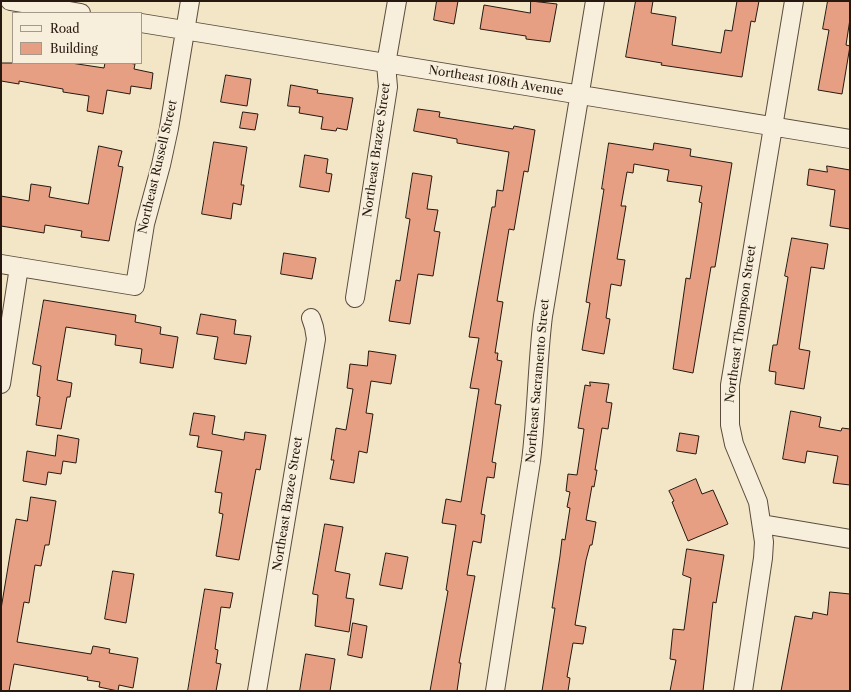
<!DOCTYPE html>
<html>
<head>
<meta charset="utf-8">
<style>
	body { margin:0 }
	#map { position:relative; width:851px; height:692px; overflow:hidden; background:#f2e6c7; font-family:"Libre Caslon Text",serif }
	canvas { display:block }
	.frame { position:absolute; inset:0; border:2px solid #271810; pointer-events:none }
	.legend { position:absolute; left:12px; top:12px; width:130px; height:52px; box-sizing:border-box; background:#f7efdb; border:1px solid #a4998a; margin:0; padding:5px 7px; list-style:none; font-size:12px; color:#271810 }
	.legend li { display:flex; align-items:center; gap:8px; height:20px }
	.legend b { width:20px; border:1px solid #a4998a }
</style>
</head>
<body>
<div id="map">
<canvas width="851" height="692"></canvas>
<div class="frame"></div>
<ul class="legend">
<li><b style="height:5px;background:#f7efdb"></b>Road</li>
<li><b style="height:11px;background:#e69f83"></b>Building</li>
</ul>
</div>
<script>
const ctx = document.querySelector('canvas').getContext('2d');
ctx.lineJoin = 'round';
function fillPath(path, color) {
  ctx.fillStyle = color;
  ctx.fill(path, 'evenodd');
}
function trace(path, color, width, dash) {
  ctx.strokeStyle = color;
  ctx.lineWidth = width;
  ctx.lineCap = dash ? 'butt' : 'round';
  ctx.setLineDash(dash || []);
  ctx.stroke(path);
}
function drawText(font, color, halo, rows, align = 'center') {
  ctx.font = font + ' "Libre Caslon Text",serif';
  ctx.lineWidth = 3.5;
  ctx.setLineDash([]);
  ctx.textBaseline = 'middle';
  ctx.strokeStyle = halo;
  ctx.fillStyle = color;
  for (const [text, x, y, turn = 0] of rows) {
    ctx.save();
    ctx.translate(x, y);
    ctx.rotate((+turn || 0) * Math.PI / 180);
    ctx.textAlign = isNaN(turn) ? turn : align;
    if (halo) ctx.strokeText(text, 0, 0);
    ctx.fillText(text, 0, 0);
    ctx.restore();
  }
}
const building = new Path2D(`
	M437,1H458L454,24L434,20Z
	M531,1L557,4L550,42L526,39V36L480,29L484,5L530,13Z
	M636,1H653L651,13L676,17L672,45L721,53L725,30L732,31L737,1H759L755,22L751,21L742,77L661,65L662,63L626,57Z
	M828,1H850V19L846,45L850,46L842,94L818,90L829,30L823,29Z
	M1,63H71L104,68L105,63H128L135,64L134,69L153,73L151,89L131,86L130,94L107,90L103,114L87,111L89,96L63,92V89L19,81V84L1,81Z
	M226,75L251,79L247,106L221,102Z
	M291,85L318,90L317,93L353,98L347,130L337,128L336,131L321,129L323,117L299,113L300,107L288,106Z
	M418,109L440,112L439,117L513,129L514,126L535,130L528,172L524,171L514,230L509,229L497,301L503,302L495,353H498L497,360L502,361L495,404L501,405L492,462L496,463L494,478L487,477L481,514L485,515L481,543L473,541L467,575L475,576L459,663H461L457,691H430L448,591L446,590L456,525L442,523L446,499L461,502L479,389L470,388L479,338L469,337L492,207H495L497,190L503,191L509,152L457,143V139L414,131Z
	M243,112L258,114L255,130L240,128Z
	M214,142L247,147L241,185H244L241,205L233,203L231,219L202,214Z
	M609,143L653,150L654,143L691,149L690,156L732,163L715,267H711L693,373L673,369L686,278L690,279L702,203L699,202L702,186L667,181L669,170L634,164L633,173L627,172L621,206H626L617,259L625,260L621,286L611,284L606,318L610,319L604,354L582,350L590,303L586,302L604,189H602Z
	M99,146L122,151L118,166L123,167L109,241L81,237L82,231L45,225L44,233L1,226V196L29,201L31,184L51,187L49,197L88,204Z
	M305,155L328,159L326,173L332,174L329,192L300,187Z
	M827,166L850,170V229L830,226L835,190L807,185L809,169L827,172Z
	M413,173L432,176L427,209L438,210L434,231L440,232L433,276L418,274L410,324L389,321L396,280L400,281L410,219L406,218Z
	M792,238L828,244L824,269L811,267L799,349L810,351L804,389L775,384L776,372L769,371L773,345H777L788,277L785,276Z
	M284,253L316,258L312,279L281,274Z
	M44,300L136,315L135,322L161,327L160,334L178,337L173,368L140,363L142,349L115,345L116,335L66,327L57,380L72,383L70,397H67L61,429L36,425L40,397L37,396L41,366L33,364Z
	M201,314L236,320L234,334L251,336L246,364L214,359L218,337L197,334Z
	M369,351L396,355L391,384L371,381L366,413L373,414L367,453L359,451L354,483L330,479L334,460H331L336,428L346,430L353,389L347,388L350,364L367,366Z
	M590,382L609,384L606,402L612,403L608,429L602,428L595,470H597L594,487L592,486L586,520L596,522L592,545H590L586,560L575,625L586,627L583,644L573,643L567,677L570,678L568,691H542L555,608H552L560,556L562,539L565,540L570,508L567,507L570,492L566,491L568,474L577,475L584,429L578,428L585,385L590,386Z
	M791,411L821,417L819,427L841,431L842,428L850,429V485L833,483L838,456L807,451L805,463L783,459Z
	M194,413L215,416L212,434L244,440L245,432L266,435L260,470L256,469L239,560L216,556L223,514L219,513L222,493L215,492L222,451L197,447L199,436L190,435Z
	M680,433L699,436L696,454L677,451Z
	M58,435L79,439L76,463L63,461L61,474L48,472L46,485L23,481L27,451L55,456Z
	M696,479L702,494L713,490L728,524L688,541L672,502L674,501L669,491Z
	M31,497L56,501L49,545H45L41,566L35,565L29,603L24,602L17,642L91,654L93,646L110,649L109,653L138,658L133,688L119,685L118,691L99,687L100,682L87,680L88,677L14,664L9,691H1V609L16,519L27,521Z
	M325,524L343,527L335,571L350,574L346,598L354,599L349,632L315,626L318,595L313,594Z
	M687,549L724,555L716,603L713,602L703,691H670L676,660L670,659L673,629L684,630L691,578L683,575Z
	M386,553L408,557L402,589L380,585Z
	M113,571L134,574L126,623L105,619Z
	M205,589L233,593L230,608L221,607L215,649L218,650L216,663L221,664L216,691H188Z
	M830,592L850,594V691H781L795,616L812,619L813,612L827,615Z
	M353,623L367,626L362,658L348,655Z
	M306,654L335,659L330,691H300Z`);
fillPath(building, '#e69f83');
trace(building, '#271810', 1);
const street = new Path2D(`
	M10,1L81,13
	M141,23L850,139
	M1,264L135,286L145,224L161,165L169,128L190,1
	M355,298L388,87L386,64L397,1
	M1,384L19,267
	M762,524L850,539
	M257,691L316,339L314,327L311,318
	M495,691L531,461C537,413 537,365 543,316L595,1
	M743,691L763,558L764,542L758,502L734,444L730,425V385L794,1`);
trace(street, '#5a4c3e', 20);
trace(street, '#f7efdb', 18);
drawText('12px', '#271810', '#f7efdb', [
	["Northeast 108th Avenue",496,81,9],
	["Northeast Brazee Street",377,150,-82],
	["Northeast Russell Street",158,167,-77],
	["Northeast Thompson Street",741,324,-82],
	["Northeast Sacramento Street",538,381,-85],
	["Northeast Brazee Street",288,504,-81]
]);
</script>
</body>
</html>
